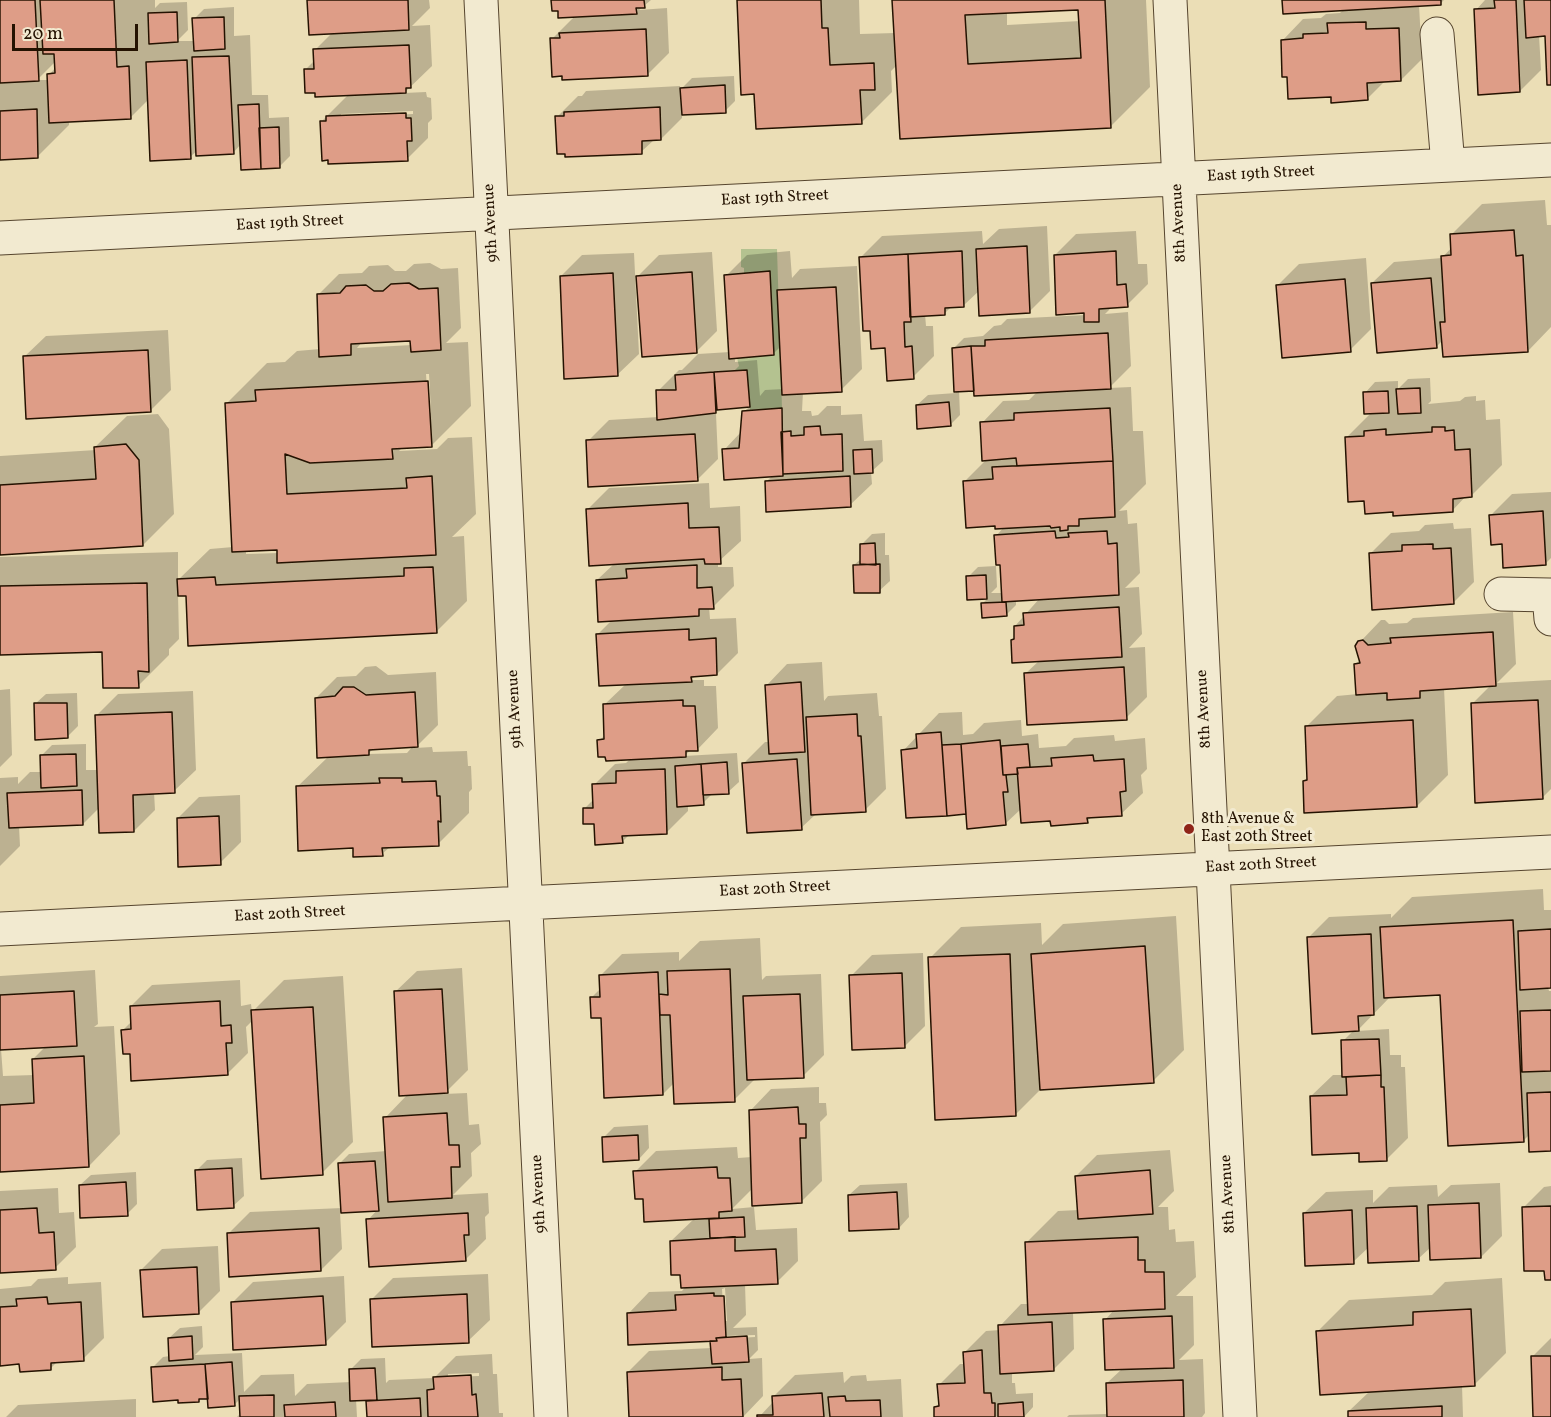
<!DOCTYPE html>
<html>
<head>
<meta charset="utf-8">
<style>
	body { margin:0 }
	#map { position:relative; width:1551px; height:1417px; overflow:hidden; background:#ebdeb6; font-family:Vollkorn,serif }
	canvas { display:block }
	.scale { position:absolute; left:12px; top:24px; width:126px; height:27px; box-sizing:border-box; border:3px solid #241201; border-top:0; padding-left:8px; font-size:18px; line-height:21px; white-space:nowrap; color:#241201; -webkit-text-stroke:4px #f2ead0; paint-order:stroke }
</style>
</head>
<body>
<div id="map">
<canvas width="1551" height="1417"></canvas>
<div class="scale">20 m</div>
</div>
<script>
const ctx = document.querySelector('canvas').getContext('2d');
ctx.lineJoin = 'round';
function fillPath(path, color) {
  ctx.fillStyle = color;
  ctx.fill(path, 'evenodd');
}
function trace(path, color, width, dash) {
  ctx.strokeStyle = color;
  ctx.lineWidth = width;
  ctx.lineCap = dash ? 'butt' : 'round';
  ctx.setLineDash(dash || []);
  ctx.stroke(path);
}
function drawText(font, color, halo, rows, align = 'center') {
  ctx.font = font + ' Vollkorn,serif';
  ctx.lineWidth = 6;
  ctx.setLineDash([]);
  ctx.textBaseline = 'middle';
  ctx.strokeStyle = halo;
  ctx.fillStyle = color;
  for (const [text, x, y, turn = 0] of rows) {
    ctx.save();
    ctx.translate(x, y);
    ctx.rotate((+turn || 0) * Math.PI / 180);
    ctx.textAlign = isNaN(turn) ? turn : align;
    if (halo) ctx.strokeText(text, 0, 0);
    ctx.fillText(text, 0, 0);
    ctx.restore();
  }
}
fillPath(new Path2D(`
	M741,249H777L782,408L750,410L747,370H735L739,366L737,358L774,355L744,273V268L741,267Z`), '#b4c290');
fillPath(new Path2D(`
	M0,0H155V8L160,3L187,2L188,30L177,41H195L194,19L204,9L234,7V36L250,35L252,95H268L269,118L289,117L290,156L280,166L241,144L233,153L198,150L190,157L149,99L131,117L69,120V125L38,156L0,158ZM56,61V67L49,75V80H37Z
	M309,0H429L430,8L412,26L430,25L432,66L404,93L426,92L427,97L431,98L432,119L428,123V138L407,159L322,121L349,94L305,70L315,60V50L332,33ZM413,111V114L341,117V114Z
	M553,0H651L639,10L667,8L669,53L648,74L552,39L575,16L559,9Z
	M738,0H859L860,34L895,33L893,0H1146L1150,87L1110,127L897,65L891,71L892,92L861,123L756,93ZM1079,8L1080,21L1007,25V12Z
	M1284,0H1444L1440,4L1419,5L1422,59L1401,80H1386L1367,99L1332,96L1288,75L1282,41L1303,19L1321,18L1326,14L1340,13L1344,9Z
	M1485,0H1551V84L1546,35H1539L1541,70L1520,91L1476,10Z
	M734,76L735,101L725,111L682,114V118L661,139H655L641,152L557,117L578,96H582L586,91L680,86V90L692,78Z
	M1545,200L1547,225H1551V327L1528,351L1443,340L1436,347L1372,283L1394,262L1442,258L1452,247L1451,235L1482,204Z
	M1047,226L1050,291L1029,312L980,290L964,305L952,306L945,313L925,314L926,326H933L934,356L913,377L887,346L861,257L882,236L982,231L983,244L999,229Z
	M1136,231L1138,264H1147L1148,284L1127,305L1113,306L1105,314L1128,312L1131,366L1109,388L1131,387L1133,431H1143L1146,484L1119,511L1127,510L1128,524L1137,523L1140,573L1125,588L1139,587L1142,634L1129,648L1145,647L1147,697L1126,718L1025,674L1040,660L1012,640L1016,636L1015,626L1040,598L1016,600V605L1006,615L982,604L988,598L969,599L968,577L978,567L996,566L997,587L991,593H1003L1001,563L996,536L1004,527L965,481L987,459L982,423L1003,401L1029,400L1038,391L959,390L960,415L950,425L917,405L928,395L956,393L954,348L964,338L983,336L994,326L1001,325L1007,319L1086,315L1055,255L1076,234Z
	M790,251L792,278L800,269L857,266L862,369L841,390L803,392L802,411H811L812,416L818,415L827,406H841V415L862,414L864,441L882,440L883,461L871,472L872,484L850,505L766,482L774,474L724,450L742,431L744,412L750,406L719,408L713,414H716L718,459L697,480L588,441L609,420L659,417L658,391L679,370H682L698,354L730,352L726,276L747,255ZM782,345L784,389L765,390L760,396L757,360L735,362V357L773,354Z
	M712,252L717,331L696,352L638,276L659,255Z
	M634,253L639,354L617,375L561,276L582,255Z
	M1366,258L1371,329L1350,350L1278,285L1299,264Z
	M430,263L441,269L458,268L461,328L446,343L468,342L471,406L431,446L403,447L399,451L437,449L448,438L472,437L476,514L452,537L464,536L467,601L436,632L188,594H178L179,639L169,649V655L138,686L104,651L0,653V557L178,552V580L210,549L233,547L227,403L267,363L285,362L297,351L320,349L318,295L339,274L362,273L369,266L388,265L395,271H406L414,264ZM412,339V345L357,348L362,342ZM426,374H429L431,412L429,415ZM279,548V553L246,554V550Z
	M168,330L171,390L150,411L24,357L46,336Z
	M1430,378L1431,401L1428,404L1460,401L1465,397L1476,396V401L1485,400L1486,420L1500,419L1502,465L1471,496H1466L1452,511L1394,510L1365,499L1346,438L1372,412L1365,393L1375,382L1398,381V389L1408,379Z
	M158,414L169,429L174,514L143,545L0,553V456L96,450L95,447L127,416Z
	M709,483L710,508L740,506L741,541L718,562V567H733L734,586L713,607H709L710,619L736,618L738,653L717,674L696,675L691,680H704V686H716L718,728L697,750H691L684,756L737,753L739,782L728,792L713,793L703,803L688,804V811L667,832L630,834L622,842L595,822L584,809L594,799V785L615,764L626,763L631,758L599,741L606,734L604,705L626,684L598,634L613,619L597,580L615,563L588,509L609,488Z
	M1551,492V558L1545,564L1503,542L1491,515L1512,494Z
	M1453,523L1454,529L1471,528L1474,582L1453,603L1370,554L1391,533L1419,531L1425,525Z
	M885,533V555H889L890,581L879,591L854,565L862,558V544L872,534Z
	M1513,612L1516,664L1497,683L1551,680V789L1542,798L1472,704L1491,685L1444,688L1448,775L1417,806L1304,781L1308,777L1306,727L1337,696L1358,694L1356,664L1360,660V642L1381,620H1385L1389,624L1407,623L1413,618Z
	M822,662L824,701L828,696L877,693L879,716H882L886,789L865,810L816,814L801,828L744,763L765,742H770L766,686L787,664Z
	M376,666L388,675L436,672L438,725L415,748L432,747L433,752L467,751L468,766H471L472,789L469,792V813L438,844L391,846L382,854L354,847L297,787L329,756L316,698L337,677L356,676L365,667ZM413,746L407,753L368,754L374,748Z
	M10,689L12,755L0,767V690Z
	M193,691L196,770L174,791L154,792L155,810L134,831L100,807L83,824L19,826L20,846L0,866V778L18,777V784L30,772H42L41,756L52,745L86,744V770H98L96,716L118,694Z
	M77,693L78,726L67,737L35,704L46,694Z
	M962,712L963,735L973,734L984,723L1021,720L1022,736L1038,734L1039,748L1066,746L1074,738L1114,735L1115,741L1145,738L1147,769L1141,775L1143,793L1121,814L1092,817L1087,821L1051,820L1022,808L1005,824L968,813L908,817L903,751L939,713Z
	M240,795L241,842L220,863L178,818L199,797Z
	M1543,889L1544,910H1551V987H1548L1549,991H1551V1149L1530,1134L1524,1140L1442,993L1391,996L1357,1031L1389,1029L1390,1055H1401V1067H1405L1408,1138L1387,1159L1361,1151L1311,1096L1333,1075H1344L1343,1041L1354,1030L1308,938L1329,917L1391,914V918L1412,897Z
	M1176,916L1184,1050L1153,1081L1041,1089L1015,1115L930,958L961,927L1041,923L1042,945L1063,924Z
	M760,938L762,980L766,976L821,974L824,1055L803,1076L756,1078L734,1100L675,1082L663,1094L602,1016L592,997L601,988V975L622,954L679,952V961L700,941Z
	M923,953L925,1026L904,1047L851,976L872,955Z
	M462,968L468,1070L444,1094L467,1093L469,1125L479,1124L481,1144L471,1153L472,1176L453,1195L488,1193L489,1213L485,1217L486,1239L465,1260L368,1220L378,1209L340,1212L342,1249L321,1270L229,1233L250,1212L342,1208L339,1164L349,1154L387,1151L385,1118L408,1094L395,992L417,971Z
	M95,970L98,1024L94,1027L114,1026L120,1134L89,1166L0,1170V976ZM46,1046L33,1059L34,1075L3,1076L1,1049Z
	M343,976L353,1142L322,1173L253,1020L246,1027L248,1053L227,1074L131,1052L123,1030L132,1021L131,1006L152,985L240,980L241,1006L251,1004L252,1012L284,980Z
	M819,1087V1103H826L827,1115L820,1122L822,1181L801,1202L753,1188L732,1209L754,1207L756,1230L797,1228L798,1261L777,1282L745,1284L746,1315L733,1328L757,1327L758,1350L749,1359L762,1358L763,1396L743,1417H631L628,1372L649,1351L712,1348V1340L628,1314L649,1292L682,1291L686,1286L671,1241L695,1218L645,1197L635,1172L656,1151L737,1147L738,1158L752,1157L750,1111L771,1089ZM725,1288L727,1321H724L722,1289ZM755,1335V1337L722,1339L725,1336Z
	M648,1125L649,1148L639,1159L604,1137L614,1127Z
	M1170,1150L1174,1191L1158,1207H1168L1169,1230L1175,1229L1176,1242L1194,1241L1196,1277L1176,1296H1193L1194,1345L1179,1360L1203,1359L1205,1413L1202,1417H1067L1069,1415L1108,1414L1107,1383L1123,1368L1105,1320L1114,1310L1073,1312L1074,1349L1053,1370L1012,1372V1383H1015L1016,1394L1033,1393V1407L1024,1417H936L935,1407L940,1403L939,1385L960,1364H965V1352L986,1331L1000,1330V1326L1021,1304H1029L1027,1242L1058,1211L1079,1210L1076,1176L1097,1155Z
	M242,1158L244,1196L233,1206L197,1170L207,1160Z
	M136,1172L137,1204L127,1214L80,1185L91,1175Z
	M907,1183L909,1217L899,1228L849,1195L860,1185Z
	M1500,1183L1502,1236L1481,1257L1431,1247L1418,1259L1369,1247L1353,1262L1304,1213L1326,1192L1373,1190V1203L1389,1187L1437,1185L1438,1197L1451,1185Z
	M1551,1186V1278L1523,1208L1544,1187Z
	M58,1188L59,1213L74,1212L76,1247L55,1268L0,1272V1191Z
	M218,1246L220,1291L199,1312L141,1270L162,1249Z
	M488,1274L490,1320L468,1341L372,1299L393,1278Z
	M344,1276L346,1322L325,1343L232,1303L253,1282Z
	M68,1277V1284L101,1282L104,1338L83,1359L58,1361L50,1369L20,1363L0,1364V1289L31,1286L38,1279Z
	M1502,1278L1506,1353L1475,1384L1462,1385L1463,1417H1350L1349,1411L1370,1391L1318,1331L1349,1300L1432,1295L1445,1282Z
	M202,1326L203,1347L195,1355L242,1353L244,1392L261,1375L294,1374L295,1396L307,1384L351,1382V1369L361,1359L385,1358L386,1383L389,1380L434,1378L456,1356L492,1354L493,1374H497L499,1413H503V1417H369L368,1399H356L357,1417H237L241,1413L240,1399L234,1405L209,1397H202L199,1400L153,1367L163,1357L170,1356L169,1338L180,1328ZM479,1373V1376L448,1377V1374Z
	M1551,1338V1417H1534L1532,1357Z
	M843,1372L844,1383L851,1376L866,1375L867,1381L901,1379L903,1417H759L774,1401V1396L795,1375Z
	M136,1399V1417H6L18,1405Z`), '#0003');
const building = new Path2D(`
	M0,0H35L39,81L0,83Z
	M40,0H114L117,67L129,66L131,119L49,123L47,74L55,73L54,54H43Z
	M307,0H408L409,30L309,35Z
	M551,0H644L645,8H636L637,14L558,18V11H552Z
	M737,0H821L822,28H828L830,65L874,63L875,90H860L862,124L756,129L754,94L741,95Z
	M892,0H1105L1111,128L900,139ZM1078,10L1081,58L968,64L965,15Z
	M1282,0H1441V5L1283,14Z
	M1494,0H1516L1520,92L1478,95L1474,9L1495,8Z
	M1524,0H1551V85H1547L1545,36L1526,38Z
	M177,12L178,42L149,44L148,13Z
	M224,17L225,49L194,51L192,18Z
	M1366,22V29L1399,28L1401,81L1367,83L1368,100L1331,103V97L1288,99L1287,77H1282L1281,40L1303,38V34L1328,33L1327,23Z
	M646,29L648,76L562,80V76L552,77L550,38H560L559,33Z
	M409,45L411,88H406V93L315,97V93H305L304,69H314L313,49Z
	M229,56L234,154L196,156L192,57Z
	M187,60L191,159L150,161L146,62Z
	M725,85L726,113L682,115L680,88Z
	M259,104L261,169L241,170L238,105Z
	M660,107L661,140L642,141V154L565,157V154H557L555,116H564V112Z
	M37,109L38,158L0,160V111Z
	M406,113V118H411L412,141H407L408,161L328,164V160L322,161L320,121H326V116Z
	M279,127L280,168L261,169L259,128Z
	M1514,230L1516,256L1523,255L1528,352L1443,357L1440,322H1445L1441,256L1451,255L1450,234Z
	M1027,246L1030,313L979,316L976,249Z
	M962,251L964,307L945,308V315L910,317L908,254Z
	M1116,251L1117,285L1126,284L1128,307L1099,309V322H1084V313L1056,315L1054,255Z
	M908,254L911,322H904L905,347L912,346L914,379L887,381L885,348L871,349L870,331H863L859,257Z
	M770,271L774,355L729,359L724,275Z
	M692,272L697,353L642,357L636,276Z
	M613,273L618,376L564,379L560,276Z
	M1431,278L1437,348L1377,353L1371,283Z
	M1345,279L1351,352L1282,358L1276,285Z
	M409,283L419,289L438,288L441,350L411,352L410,341L351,344V355L319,357L317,294L340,293L346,286L366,285L374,291H383L391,284Z
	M836,287L842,392L782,395L777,290Z
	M1108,333L1111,389L974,396L971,346H985V340Z
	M971,346L974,391L954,392L952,348Z
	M148,350L151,412L26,419L23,356Z
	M747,370L750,407L717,410L714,372Z
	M714,372L716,413L657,420L656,390H676L675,375Z
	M428,381L432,447L392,449L393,459L310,463L285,454L287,494L407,488L406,478L432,476L436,555L277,563V550L232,552L225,403L256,401L255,390Z
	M1420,388L1421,413L1398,414L1396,389Z
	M1388,391L1389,413L1364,414L1363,392Z
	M949,402L951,426L917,429L916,405Z
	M782,408L783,476L724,480L722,449L739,448L742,411Z
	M1110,408L1113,461L1017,466L1016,458L982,461L980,422L1014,420V413Z
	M820,426L821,435L842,434L843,471L783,474L781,432L791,431V436L804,435V427Z
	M1432,427H1445V431L1454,430L1455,450L1470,449L1472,497L1453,499V512L1393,516V512L1365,514L1364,501L1348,502L1345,437L1364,436V431L1386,429V435L1432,432Z
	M695,434L698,481L588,487L586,440Z
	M126,444L139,460L143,546L0,555V485L96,479L94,447Z
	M872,449L873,473L854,474L853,450Z
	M1113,461L1115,517L1079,519V526H1068V530L1060,531V527L1051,528L1050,526L995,529V526L966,528L963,481L993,479L992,467Z
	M850,476L851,507L766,512L765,481Z
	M688,503L689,528L719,527L721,564H705L704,559L589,566L586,509Z
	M1543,511L1546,565L1503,568L1502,544L1491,545L1489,515Z
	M1055,531L1056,538L1069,537L1068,533L1107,531L1108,544L1117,543L1119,595L1002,602L1000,565H996L994,535Z
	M875,543L876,565L860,564V544Z
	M1433,544V549L1451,548L1454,604L1372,610L1369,553L1402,551V545Z
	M880,564V593H854L853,565Z
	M697,565V588L712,587L714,609H699V616L598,622L596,580L627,578L626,569Z
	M433,567L437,633L188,646L186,596H178L177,579L215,577L216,585L404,576V568Z
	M986,575L987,599L967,600L966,576Z
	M147,583L149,672L138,671L139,688H103L102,652L0,655V586Z
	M1006,602L1007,616L982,618L981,603Z
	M1119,607L1122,657L1012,663L1011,640L1014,639V626L1024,625L1023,613Z
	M689,629V640L716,638L717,675L691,677L692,682L599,686L596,634Z
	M1493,632L1496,686L1420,691V698L1387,700V693L1356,695L1354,664L1360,663L1355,646L1358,641L1363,640L1368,645L1391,643L1390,638Z
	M1124,667L1127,720L1027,725L1024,673Z
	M801,682L805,752L769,754L765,685Z
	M343,687H354L366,695L415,692L418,747L369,750V755L317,758L315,698L335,696Z
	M683,700V706H695L698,751H686V757L606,761L605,757H598L597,740L604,739L603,704Z
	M1538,700L1543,799L1475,803L1471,703Z
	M34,703H67L68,738L35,740Z
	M172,712L175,793L133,795L134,832L99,833L95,715Z
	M857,714L858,736H861L866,812L811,815L806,717Z
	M1413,720L1417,807L1304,813L1303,781L1307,780L1305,726Z
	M941,732L947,816L906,818L901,750L917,748L916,734Z
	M1000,740L1003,775H1006L1008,792H1003L1006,825L967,829L961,744Z
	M961,744L966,814L947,816L942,745Z
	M1028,744L1030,767L1017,768L1018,774L1003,775L1001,746Z
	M76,754L77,786L41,788L40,755Z
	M1093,755L1094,761L1124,759L1126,791L1120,792L1122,816L1087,818L1088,823L1051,826L1050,821L1021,823L1017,768L1052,766L1051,758Z
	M797,759L802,830L747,833L742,763Z
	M727,762L729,794L703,795L701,764Z
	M701,764L704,805L677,807L675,766Z
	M665,769L667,834L622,836L623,843L595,845L594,824H583V808H593L592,784L616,783V771Z
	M379,778H402V782L436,781L437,796H440L441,822L438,821L439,846L382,848L383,856L353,857V848L298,851L296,786L380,783Z
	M82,790L83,825L9,828L7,793Z
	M219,816L221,865L178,867L177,818Z
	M1513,920L1524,1142L1448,1146L1440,995L1384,998L1380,927Z
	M1551,929V988L1520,990L1518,931Z
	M1371,934L1374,1015L1358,1016L1359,1031L1312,1034L1307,937Z
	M1145,946L1154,1083L1040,1090L1031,954Z
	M1010,954L1016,1116L935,1120L928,957Z
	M730,969L735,1102L674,1104L670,1015H660L659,994L668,995L667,971Z
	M658,972L663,1095L604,1098L601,1018H591L590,997H600L599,975Z
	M902,973L905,1048L852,1050L849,975Z
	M442,989L448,1093L399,1096L394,991Z
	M74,991L77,1046L0,1050V995Z
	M800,994L804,1078L747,1080L743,996Z
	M220,1001L221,1026L231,1025L232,1043H226L228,1075L131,1081L130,1054H123L121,1030L131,1029L130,1006Z
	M313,1007L323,1175L261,1179L251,1010Z
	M1551,1010V1071L1522,1072L1520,1011Z
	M1379,1039L1381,1075L1342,1077L1341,1040Z
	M84,1056L89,1167L0,1172V1105L34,1103L32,1059Z
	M1381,1075V1087H1384L1387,1161L1359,1162V1153L1312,1155L1310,1096L1347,1095L1346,1077Z
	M1551,1092V1151L1529,1152L1527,1093Z
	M798,1107L799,1124H806V1138H800L802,1203L752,1206L749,1110Z
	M447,1113L449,1145H459L460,1167H451L452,1198L388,1202L383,1117Z
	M638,1135L639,1160L603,1162L602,1137Z
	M375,1161L379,1211L341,1213L338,1163Z
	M717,1167L718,1178H730L732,1211L719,1212V1218L644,1222L643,1199H635L633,1171Z
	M232,1168L234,1208L197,1210L195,1170Z
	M1150,1170L1153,1214L1078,1219L1075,1176Z
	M126,1182L128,1216L80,1218L79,1185Z
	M897,1192L899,1229L849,1231L848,1195Z
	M1479,1203L1481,1258L1430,1260L1428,1205Z
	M1417,1206L1419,1261L1368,1263L1366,1208Z
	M1551,1206V1280H1545L1544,1271H1524L1522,1207Z
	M37,1208L39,1233L54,1232L56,1270L0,1273V1210Z
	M1352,1210L1354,1264L1305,1266L1303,1213Z
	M468,1213L469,1235H464L466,1261L369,1267L366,1219Z
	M744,1217L745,1237L710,1238L709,1219Z
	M319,1228L321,1271L229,1277L227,1233Z
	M735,1237V1251L776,1249L778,1284L681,1288L680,1275H671L670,1241Z
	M1138,1237V1260H1145V1272H1164L1165,1309L1028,1315L1025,1242Z
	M197,1267L199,1314L143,1317L140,1270Z
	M714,1293V1296H724L726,1337L716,1338L717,1341L628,1345L627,1313L676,1310L675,1295Z
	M467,1294L469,1343L372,1347L370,1299Z
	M323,1296L326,1345L233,1350L231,1302Z
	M47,1297L48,1304L81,1302L84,1361L51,1363V1370L20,1372L19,1364L0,1366V1307L17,1306L16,1299Z
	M1471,1309L1475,1386L1320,1395L1316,1331L1413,1325V1312Z
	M1172,1316L1174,1368L1105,1370L1103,1319Z
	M1052,1322L1054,1371L1000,1374L998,1325Z
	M192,1336L193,1359L169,1361L168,1338Z
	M747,1336L749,1362L712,1364L710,1341H717L716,1338Z
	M982,1350L984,1393H991L992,1403H995V1417H934V1407L939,1406L937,1384L965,1383L963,1352Z
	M1531,1356H1551V1417H1533Z
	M232,1362L235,1406L208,1408L205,1364Z
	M205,1364L208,1399H199V1402L178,1403V1400L153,1402L151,1367Z
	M722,1367V1380L741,1379L743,1417H629L627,1372Z
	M375,1368L377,1400L350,1401L349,1369Z
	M471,1375L472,1395L476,1394L478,1417H428L427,1390L434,1389L433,1377Z
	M1183,1380L1184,1417H1107L1106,1383Z
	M822,1393L824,1417H757V1415H773L772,1396Z
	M274,1395V1417H240L239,1396Z
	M845,1396L846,1401L880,1400L881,1417H830L828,1397Z
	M420,1398L421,1417H367L366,1401Z
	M335,1402L336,1417H285L284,1405Z
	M1023,1402L1024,1417H998V1404Z
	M1442,1406V1417H1348V1411Z`);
fillPath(building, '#de9d87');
trace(building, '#241201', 1.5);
const minor = new Path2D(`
	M481,0L551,1417
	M1170,0L1240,1417
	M1437,34L1448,165
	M0,238L1551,160
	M1501,594L1549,595L1551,619
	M0,929L1551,852`);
trace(minor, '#56452e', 35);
trace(minor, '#f2ead0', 33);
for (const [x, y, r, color] of [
	[1189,829,6,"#8f2418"]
]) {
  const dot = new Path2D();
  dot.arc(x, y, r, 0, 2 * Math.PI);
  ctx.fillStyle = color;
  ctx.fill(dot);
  trace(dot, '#f2ead0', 2);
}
drawText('16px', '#241201', '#f2ead0', [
	["East 19th Street",1261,175,-3],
	["East 19th Street",775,199,-3],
	["9th Avenue",492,223,-93],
	["8th Avenue",1180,223,-93],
	["East 19th Street",290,224,-3],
	["9th Avenue",516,709,-93],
	["8th Avenue",1205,709,-93],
	["East 20th Street",1261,866,-3],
	["East 20th Street",775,890,-3],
	["East 20th Street",290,915,-3],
	["9th Avenue",540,1194,-93],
	["8th Avenue",1229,1194,-93]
]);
drawText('16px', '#241201', '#f2ead0', [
	["8th Avenue &",1201,820],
	["East 20th Street",1201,838]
], 'left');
</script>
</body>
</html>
